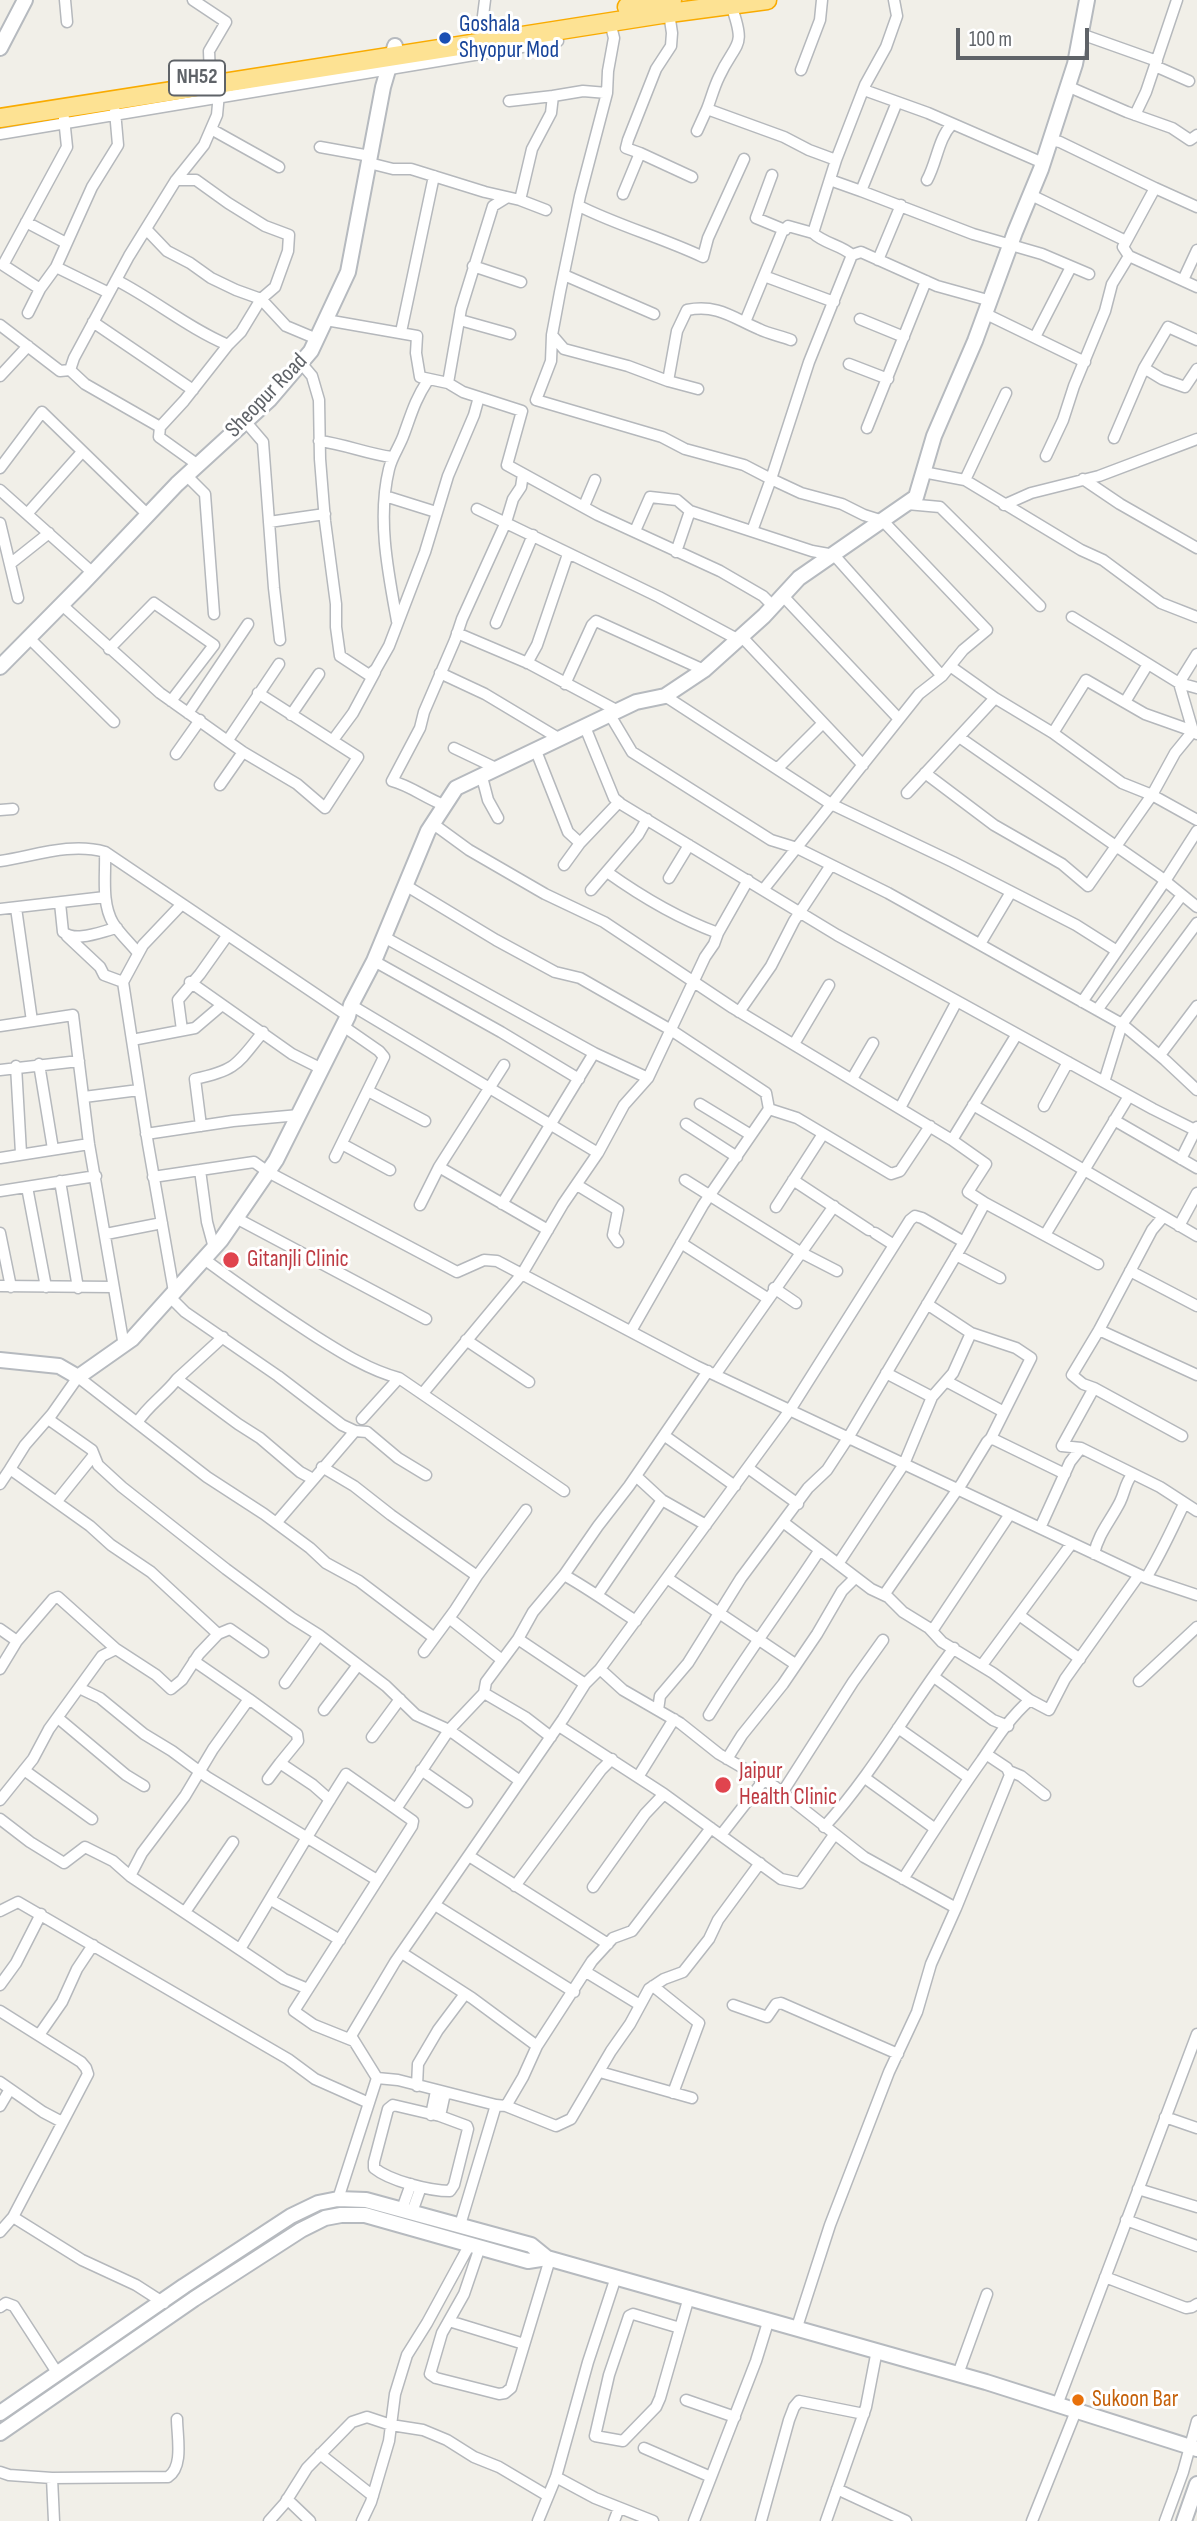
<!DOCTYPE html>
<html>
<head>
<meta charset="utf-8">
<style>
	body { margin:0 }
	#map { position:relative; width:1197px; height:2521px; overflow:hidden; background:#f1efe8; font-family:"Sofia Sans Condensed",sans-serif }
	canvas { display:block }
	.scale { position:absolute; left:956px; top:28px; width:133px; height:32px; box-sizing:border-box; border:4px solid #5f6368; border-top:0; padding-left:9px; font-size:21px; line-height:24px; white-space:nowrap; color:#5f6368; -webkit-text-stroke:5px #fff; paint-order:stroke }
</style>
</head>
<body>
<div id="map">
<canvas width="1197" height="2521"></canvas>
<div class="scale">100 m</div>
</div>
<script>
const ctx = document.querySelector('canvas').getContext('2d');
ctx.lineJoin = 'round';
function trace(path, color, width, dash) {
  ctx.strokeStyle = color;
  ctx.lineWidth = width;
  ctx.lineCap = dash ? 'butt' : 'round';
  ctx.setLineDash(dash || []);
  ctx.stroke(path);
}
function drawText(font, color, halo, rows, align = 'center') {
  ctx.font = font + ' "Sofia Sans Condensed",sans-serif';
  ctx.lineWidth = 6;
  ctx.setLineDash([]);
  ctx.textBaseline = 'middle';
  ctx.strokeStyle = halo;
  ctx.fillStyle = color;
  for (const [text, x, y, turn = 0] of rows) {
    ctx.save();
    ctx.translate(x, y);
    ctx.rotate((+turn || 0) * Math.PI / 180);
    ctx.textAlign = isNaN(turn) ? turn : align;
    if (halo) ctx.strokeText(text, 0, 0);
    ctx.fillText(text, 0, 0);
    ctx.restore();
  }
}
const street = new Path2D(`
	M65,0L67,22
	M193,0L226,22L209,51L210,76
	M731,5C747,50 736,40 719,77C714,87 711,99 707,109L784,137L809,150L836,160L865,85L886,47L897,16L894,0
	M610,22L614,38L608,71L607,93L580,196L560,292L552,335L551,361L536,400L662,437L685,449L744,465L771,479L809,362L852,255L861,252L937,286L991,301
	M481,32L485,0
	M1081,34L1157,61
	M1155,66L1189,81
	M801,70L820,20L822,0
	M1067,86L1127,112L1172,128L1190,140L1197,135
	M864,90L928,113L1043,163
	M509,101L553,96
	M897,102L861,191L973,234L1042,254L1089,274
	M1135,115L1146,92L1177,0
	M211,129L279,167
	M697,131L707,109
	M0,134L558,41
	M1050,140L1060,142L1155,188L1123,247L1129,256L1197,287
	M320,147L370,156
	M640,153L692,177
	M369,163L393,169H411L485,192L520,200L532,149L551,113L553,96L583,91L607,93
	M772,175L756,218L785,230
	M176,180H196L228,203L265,226L289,235L288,251L275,287L261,299L241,332L228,345L184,401L160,427L85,384L70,370L74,358L129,256L176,180L204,145L217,115L220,83
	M830,180L861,191
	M927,180C937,162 938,139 952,124
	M1155,188L1197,207
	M623,194L640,153L626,148L628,140L656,69L671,46L672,33L669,13
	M1031,195L1126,241
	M520,200L546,210
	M579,206C619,226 663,238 703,257L708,238L744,159
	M26,222L66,243
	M146,229L167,251L190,263L211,278L236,290L261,299L286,326L317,339
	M813,233C825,244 841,245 852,255
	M878,260L901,205
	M473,266L521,282
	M56,267L109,293
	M564,275L654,314
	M764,276L834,302
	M116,280C155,300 188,328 228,345
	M1183,280L1197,250
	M40,289L56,267L92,187L118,145L115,111
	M28,313L40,289L3,265L67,147L64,118
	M986,314L1085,362
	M860,319L904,337
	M326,320L417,336L416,353L420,377L448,383L461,309L493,206L506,198
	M460,320L510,334
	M93,322L193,390
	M745,322L782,232L788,226L813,233L836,160
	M0,325L60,371L70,370
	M401,332L434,176
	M552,335L564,349L628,366L668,381L698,389
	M1035,337L1071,267
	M301,363L312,376L319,400L320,459L325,521L336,604V627L340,656L369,675L376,669L389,646L425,552L448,476L474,415L479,397
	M849,364L888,379
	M1144,368L1168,327L1197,340
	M0,376L28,346
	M668,381L677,331L687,310C718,304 733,318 759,329C769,334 781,336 791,340
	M448,383L463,392L522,411L507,465L598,515L720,571L763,596L773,606
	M245,421L263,442L274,588L280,640
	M160,427L159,437L198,465
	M867,428L926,281
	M1114,438L1144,368L1162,379L1185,387L1197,369
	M319,441C345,444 367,454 392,457
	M1046,456L1063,420L1074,386L1105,311L1112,284L1129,256
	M0,468L42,412L147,514
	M923,472L965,480L1081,550L1103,560L1161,603L1197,617
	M186,475L205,494L214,614
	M1083,479L1120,504L1197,548
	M965,480L1006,393
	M0,490L93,573
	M385,496L436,512
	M907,504L940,507L1040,606
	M1004,505L1031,493L1099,476L1197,439
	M584,506L595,480
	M477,509L659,597L737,639
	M27,514L82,452
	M269,522L325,514
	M0,523L18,598
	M635,531L650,497L677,500L690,511
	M752,531L771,479L801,493L842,504L864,515L883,521L987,630L963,650L942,676L919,694L763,890
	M676,552L690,511L812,551L834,555L942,676
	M10,564L49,533
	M783,596L899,719
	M62,605L160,693L243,752L297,784L325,808L358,757L258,693
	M1072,617L1179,683L1197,688
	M397,621C388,572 377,518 389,469C392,456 400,446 404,434C412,412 415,400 428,380
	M496,623L533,535
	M457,633L530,664L618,711
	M741,636L863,765
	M29,638L114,722
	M109,649L154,603L214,645L171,701
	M527,663L537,645L568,554
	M440,673L485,694L560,739
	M1179,683L1193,731
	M1179,683L1197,654
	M565,684L592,625L596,621L704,670
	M665,696L831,804L953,862L1076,925L1117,951
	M1125,702L1148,664
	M188,713L248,624
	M291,715L319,674
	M610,715L632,752L771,840L797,848L888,893L1122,1024L1165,1060L1197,1090
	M585,727L614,798L621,804L837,935L1153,1109L1195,1130
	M1053,733L1086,680L1145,714L1193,731
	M1197,734L1193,731L1175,753L1152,795L1197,820
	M959,737L1159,876L1197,907
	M228,740L279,664
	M333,740L353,713L375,672
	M454,748L498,769
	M536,751L568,832L580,843
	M176,754L200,720
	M777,769L823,723
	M925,773L994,825L1062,864L1088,886L1152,795L1122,783L1053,733L995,698L950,666
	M482,777L488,800L498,818
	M220,785L243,752
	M907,793L995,698
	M444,805C425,798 411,786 392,781L420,728L424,712L455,640L462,619L506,522L513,499L521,487L523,474
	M0,810L13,809
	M432,823L469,850L545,894L604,922L733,1008L952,1140L1017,1034
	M105,852C106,875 101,902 113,923C120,934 130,943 138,953
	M0,861C34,856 71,842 105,852L348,1016
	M564,865L580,843L619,802
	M607,872C642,897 677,918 718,933
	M669,878L689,845
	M405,885L496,940L555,972L580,978L671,1030L766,1093L769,1109L703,1205L631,1331
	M591,890L638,835L647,819
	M60,903L63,932C76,943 102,931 117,928
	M16,908L32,1021
	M0,909L105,897
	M67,936L100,967L104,975L123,982
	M384,937L594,1053L502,1204
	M980,944L1011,892
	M374,961L501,1032L579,1079
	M190,982L292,1054L322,1069
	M1082,1002L1165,881L1197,831
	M351,1005L598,1153
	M1097,1010L1182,895
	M739,1012L771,966L794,921L831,865
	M0,1026L73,1015L89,1144L124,1346
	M182,1030L178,1000L200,974L227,936
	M132,1040L195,1028L222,1005
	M794,1044L829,985
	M594,1053L648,1078
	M1160,1055L1197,1006
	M39,1064L53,1149
	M504,1065L439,1167L548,1230
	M16,1066L21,1153
	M0,1070L79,1061
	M852,1079L873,1043
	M1104,1082L1122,1024L1197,923
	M368,1091L425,1121
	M84,1097L139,1090
	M700,1104L751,1135
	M973,1105L1197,1236
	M1044,1106L1068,1062
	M900,1108L957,1001
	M769,1109L797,1118L891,1174L900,1171L930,1126
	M1114,1120L1197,1168
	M686,1124L737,1157
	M201,1126L195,1079C237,1070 237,1064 263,1032
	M146,1134L233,1121L299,1115
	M952,1140L986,1164L968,1192L985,1203
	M342,1144L390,1170
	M335,1157L384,1057L379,1051L343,1026
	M0,1158L89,1144
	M1181,1159L1197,1127
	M200,1170L207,1222L214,1248
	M153,1177L254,1162L268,1172L457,1272L484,1260L497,1261L696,1366L1146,1578L1197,1595
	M685,1180L800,1252L837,1271
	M793,1180L869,1230
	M60,1181L78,1288
	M577,1185L618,1210L613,1235L618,1242
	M27,1187L46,1287
	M0,1191L96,1176
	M420,1205L439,1167
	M776,1207L823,1134
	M1163,1217L1152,1230L1099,1330L1072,1375L1083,1384L1094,1388L1062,1446L1081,1448L1160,1487L1197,1511
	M236,1218L426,1319
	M1179,1226L1197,1193
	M0,1233L11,1287
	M875,1233L894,1245
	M106,1234L162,1223
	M1045,1235L1129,1096
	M964,1242L985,1203L1098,1264
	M681,1243L767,1298
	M956,1255L1000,1278
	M204,1259C239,1285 275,1310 312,1334C339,1351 368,1370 399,1378L564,1491
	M1130,1271L1197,1306
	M0,1286L113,1287
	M774,1288L796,1303
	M174,1292L148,1144L123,982L143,945L181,905
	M170,1297L185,1312L278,1376L342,1425L355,1431L367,1432L398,1458L426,1475
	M1099,1330L1197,1375
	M223,1337L177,1379L238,1424L260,1438L300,1472L313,1479
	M466,1340L529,1382
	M886,1373L932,1397
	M715,1375L834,1206
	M946,1381L1004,1412
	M1094,1388L1182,1436
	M423,1393L522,1274L563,1204L598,1153L624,1105L648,1078L705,957L714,944L718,933L748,880
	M48,1419L92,1450L98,1465L122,1487L226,1569L292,1618L319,1635L386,1686L416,1715L449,1730L484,1693
	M362,1419L399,1378
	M137,1423C147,1406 165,1395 177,1379
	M665,1436L735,1486
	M991,1438L1065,1474
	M322,1467L354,1486L391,1515L477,1576L455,1610L424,1652
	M748,1468L798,1504
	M636,1476L662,1500L706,1525
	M0,1484L10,1469
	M57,1501L94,1455
	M783,1522L871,1589L888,1597L903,1612L929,1628L942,1642L993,1673L1030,1700L1049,1710L1065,1679L1139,1575
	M276,1523L355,1431
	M1040,1528L1070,1462L1081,1448
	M1094,1554C1098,1534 1111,1520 1120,1502C1125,1492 1125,1483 1132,1475
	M838,1564L904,1464L932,1397L953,1373L971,1333
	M564,1575C589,1589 611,1605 636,1621
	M477,1576L526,1510
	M667,1578L795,1664
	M1146,1578C1161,1554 1172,1529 1184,1504
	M598,1594L662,1500
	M884,1595L962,1483L987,1442L991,1438L1031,1358L1016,1348L971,1333L927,1304
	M1019,1615L1080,1659
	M449,1618L502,1660
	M0,1629L17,1641L53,1599L58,1597L116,1649
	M932,1631L1010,1514
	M218,1634L230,1629L263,1652
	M518,1639L585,1684
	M194,1661L249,1699
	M982,1665L1072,1543
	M0,1669L17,1641
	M600,1669L623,1690L680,1723L719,1754L774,1786L864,1857L956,1908L931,1964L917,2012L889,2072L830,2225L797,2327
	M934,1677L993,1720L1008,1726
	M1139,1681L1197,1627
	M285,1683L319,1635
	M79,1688L100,1698L144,1734L172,1751L207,1777L377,1880
	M324,1710L358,1665
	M709,1715C743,1659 783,1606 819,1551
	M58,1718L126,1775L144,1786
	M559,1726L664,1794L781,1879L800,1883L834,1835
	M898,1728L969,1778
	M372,1737L400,1699
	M551,1737L525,1717L484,1693L486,1682L518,1639L533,1612L564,1575L598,1526L629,1486L708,1371
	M727,1759L742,1735L783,1684L817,1634L842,1591L855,1578
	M24,1770L92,1819
	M421,1770L467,1802
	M1009,1771L1021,1776L1045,1795
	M638,1777L674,1719
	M865,1778L934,1828
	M268,1779L280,1763
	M782,1793L853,1682L883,1640
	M0,1800L33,1759L49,1729L102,1656L116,1649L156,1675L171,1689L182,1680L199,1654L218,1634L151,1572L111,1545L90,1526L10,1469L25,1445L52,1414L78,1377L207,1477L264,1514L310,1548L326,1563L359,1581L433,1637
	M0,1819L30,1842L64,1863L85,1847L113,1861L130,1876L284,1979L308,1989
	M824,1827C874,1772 909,1707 954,1648
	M721,1835L764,1780
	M469,1856L608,1944
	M130,1876L142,1853L185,1796L213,1749L249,1699L297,1734L298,1741L280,1763L313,1785L330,1800
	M903,1879C929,1839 954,1799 982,1760C996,1739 1011,1716 1030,1700
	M515,1886L601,1770L612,1759
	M593,1887L645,1814L664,1794
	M271,1900L340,1940
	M435,1905L574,1992
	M956,1908L1010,1775L1007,1768L986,1754
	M0,1911L18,1902L288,2059L315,2079L369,2103
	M185,1912L233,1842
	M240,1949C276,1890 309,1832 346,1774L396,1809
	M402,1953L472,1998L537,2046
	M586,1972L640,2005
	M0,1985L16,1963L41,1914
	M653,1986L699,2023L673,2093
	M733,2005L767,2017L776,2004L781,2003L898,2054
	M0,2011L81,2062L86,2068L88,2074L13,2217L0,2232
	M39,2035L62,2002L77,1969L93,1945
	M354,2041L314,2025L294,2011L412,1826L413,1821L396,1809L449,1730L520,1781
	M600,2072L692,2098
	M377,2078L398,2080L496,2105
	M0,2082L43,2112L62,2122
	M417,2086L418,2064L438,2030L465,1994
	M393,2105L440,2116L467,2126L468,2129L454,2185L450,2191C430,2191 390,2181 374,2168V2162L388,2109Z
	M0,2106L10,2089
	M506,2106L556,2126L571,2119L611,2051L630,2024L649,1989L664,1979L683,1972L709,1939L718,1920L760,1863
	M431,2115L436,2091
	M440,2116L445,2093
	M1165,2117L1197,2128
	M1138,2189L1197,2207
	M338,2199L377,2078L351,2036L395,1962L563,1719L585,1684L600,1669L790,1410L910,1220L915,1216L922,1218L964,1242L848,1438L827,1470L808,1488L741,1578L688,1663L660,1696L658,1710
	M402,2209L411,2184
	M412,2212L421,2187
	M13,2217L82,2260L136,2285L164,2303
	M1126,2220L1197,2246
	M460,2225L496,2105L506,2106L523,2077L537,2046L592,1961L613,1938L632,1931L711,1828
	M480,2247L464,2294L442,2333L430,2374L436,2378L499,2394L505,2393L511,2388L550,2259
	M1105,2277L1186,2308L1192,2307L1197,2304
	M0,2307L6,2303L14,2306L58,2374
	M449,2321L524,2344
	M680,2328L633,2314L629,2316L609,2375L595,2436L623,2441L656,2407L660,2398L689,2297
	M958,2374L987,2294
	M686,2400L735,2417
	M1057,2405L1197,2034
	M644,2448L711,2477
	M320,2454L373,2496
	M0,2472L9,2475L52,2478L168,2477C184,2467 177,2436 177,2419
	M556,2477L595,2498L653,2521
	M52,2478L54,2521
	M837,2489L906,2521
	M287,2499L310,2521
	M269,2521L285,2503L307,2468L352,2422L367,2417L391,2425L423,2430L447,2440L474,2457L499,2467L548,2496
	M362,2521L371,2502L389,2441L395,2394L407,2355L427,2323L470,2244
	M538,2521L556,2477L588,2362L616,2277
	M614,2521L619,2508
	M694,2521L756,2361L769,2319
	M761,2521L789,2420L794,2407L799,2401L864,2414
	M826,2521L866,2407L877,2350
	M1032,2521L1076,2411
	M1165,2521L1183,2472L1197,2421`);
const secondary = new Path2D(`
	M0,48L25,0
	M0,667L84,582L177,484L270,399L311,351L348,272L383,87L395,46
	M0,1360L59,1366L78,1377L132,1339L221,1240L276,1160L348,1016L351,1005L374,961L428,831L456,788L636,702L665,696L704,670L764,616L799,578L916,497L934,436L975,341L1015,232L1041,169L1075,64L1087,0
	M0,2413L184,2286L291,2216L318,2203L338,2199L366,2200L531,2245L547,2258L986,2382L1197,2449
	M0,2433L194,2299L301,2230L325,2218L341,2215H365L528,2261L547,2258
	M1184,2521L1197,2484`);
const highway = new Path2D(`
	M627,7L672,0
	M0,118L662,14L767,0`);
trace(street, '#b5b8bc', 13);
trace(secondary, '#b6babf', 18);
trace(highway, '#f9ab00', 21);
trace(street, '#fff', 10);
trace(secondary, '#fff', 14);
trace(highway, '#fde293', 18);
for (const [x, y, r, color] of [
	[445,38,7,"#1a4fb4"],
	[231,1260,9,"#e0444e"],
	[723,1785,9,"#e0444e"],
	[1078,2400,7,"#e8710a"]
]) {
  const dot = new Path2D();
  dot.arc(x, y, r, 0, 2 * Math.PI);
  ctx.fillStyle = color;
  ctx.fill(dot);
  trace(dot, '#fff', 2.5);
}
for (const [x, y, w] of [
	[197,78,56]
]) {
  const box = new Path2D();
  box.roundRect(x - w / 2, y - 17.5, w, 35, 5);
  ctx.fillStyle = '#fff';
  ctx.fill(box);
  trace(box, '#5f6368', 2);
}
drawText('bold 21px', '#5f6368', null, [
	["NH52",197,78]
]);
drawText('23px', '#164399', '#fff', [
	["Goshala",459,25],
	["Shyopur Mod",459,51]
], 'left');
drawText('23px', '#5f6368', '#fff', [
	["Sheopur Road",267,396,-46]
]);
drawText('23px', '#be3a42', '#fff', [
	["Gitanjli Clinic",247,1260],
	["Jaipur",739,1772],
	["Health Clinic",739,1798]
], 'left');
drawText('23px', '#c56008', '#fff', [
	["Sukoon Bar",1092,2400]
], 'left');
</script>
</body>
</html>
